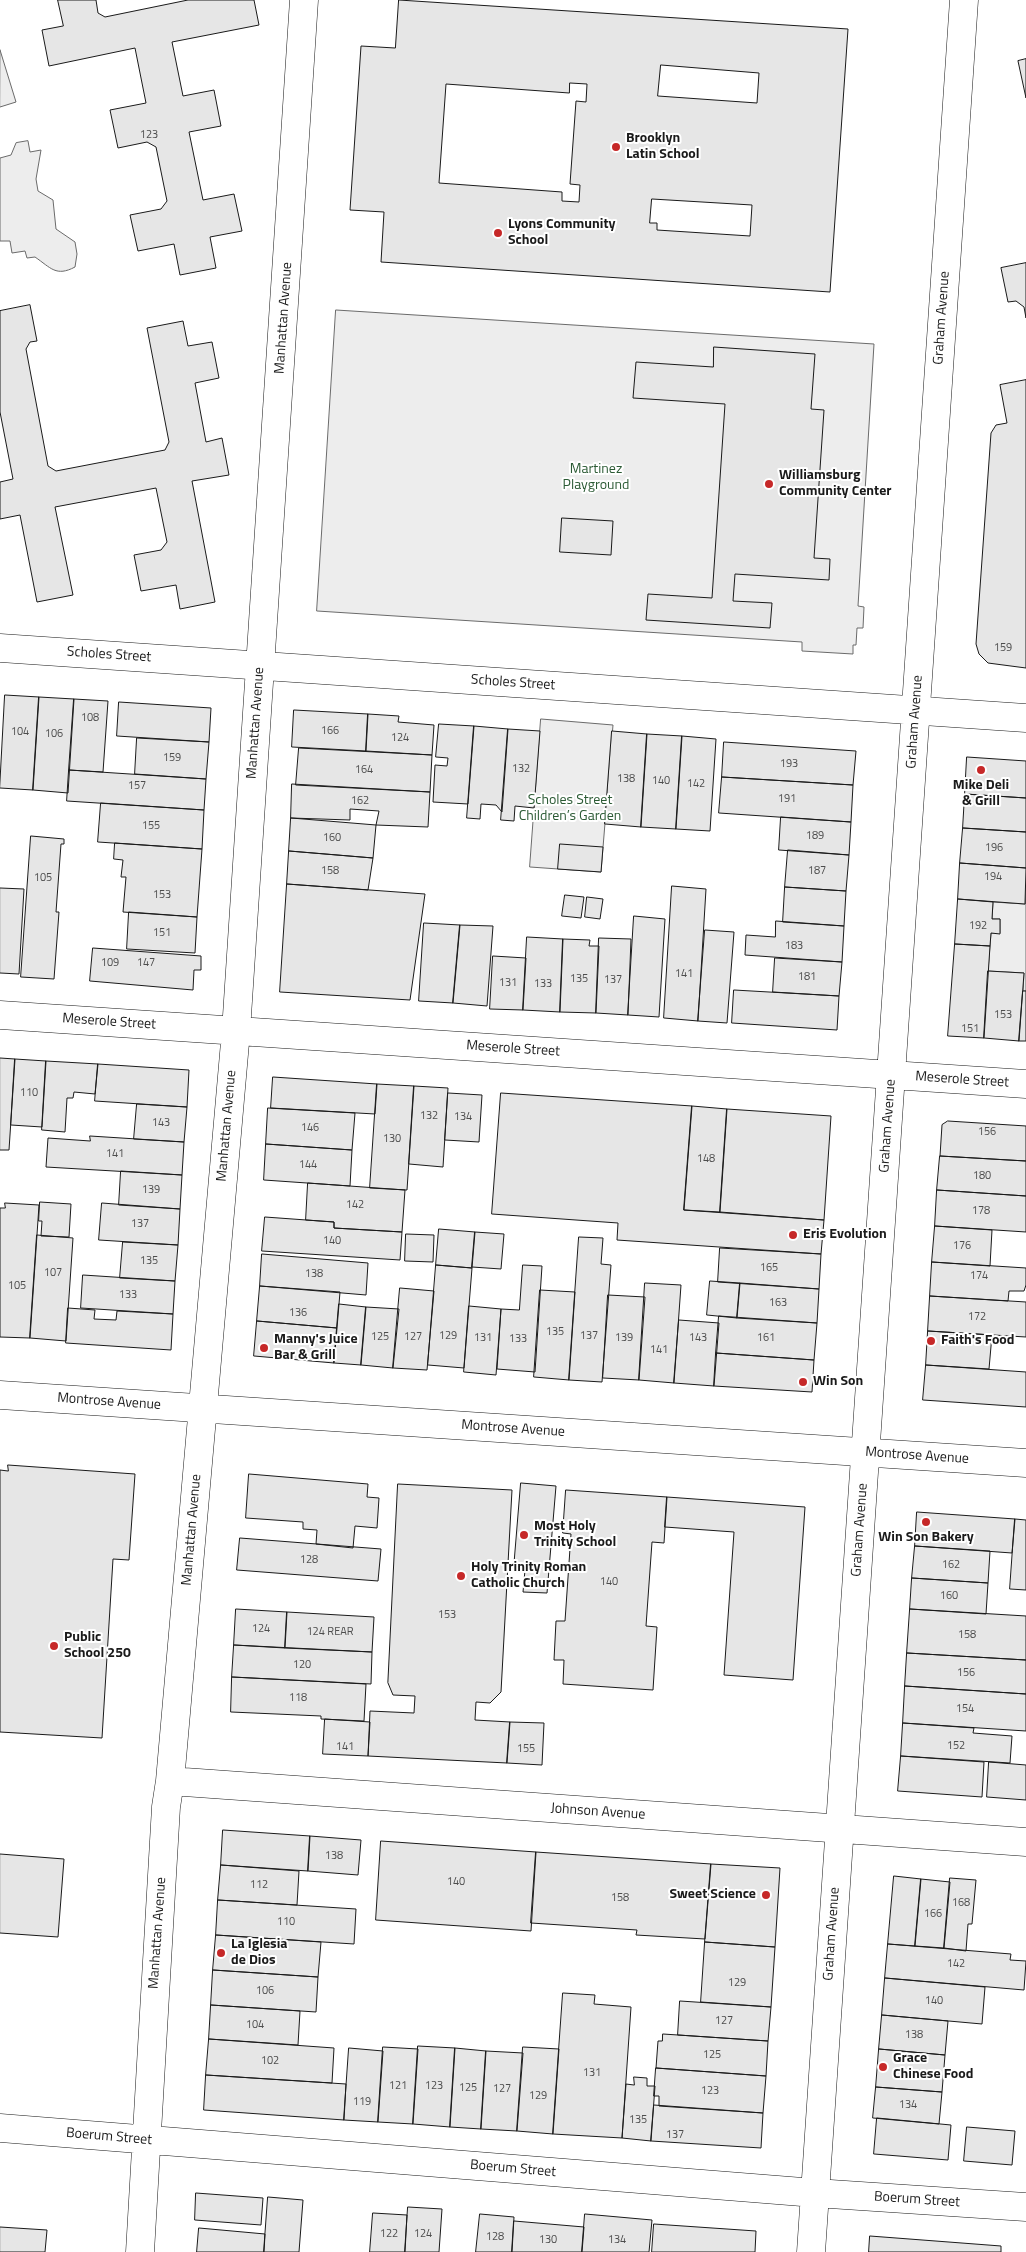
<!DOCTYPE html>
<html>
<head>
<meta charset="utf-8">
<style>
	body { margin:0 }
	canvas { display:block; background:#fff }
</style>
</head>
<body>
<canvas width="1026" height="2252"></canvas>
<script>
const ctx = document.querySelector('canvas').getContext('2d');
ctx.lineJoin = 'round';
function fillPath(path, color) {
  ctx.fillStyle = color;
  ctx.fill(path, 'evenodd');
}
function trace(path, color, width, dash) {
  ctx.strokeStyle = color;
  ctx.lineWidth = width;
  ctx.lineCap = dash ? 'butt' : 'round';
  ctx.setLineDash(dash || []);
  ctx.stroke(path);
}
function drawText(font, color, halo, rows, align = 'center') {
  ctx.font = font + ' "Titillium Web",sans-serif';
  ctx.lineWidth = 4;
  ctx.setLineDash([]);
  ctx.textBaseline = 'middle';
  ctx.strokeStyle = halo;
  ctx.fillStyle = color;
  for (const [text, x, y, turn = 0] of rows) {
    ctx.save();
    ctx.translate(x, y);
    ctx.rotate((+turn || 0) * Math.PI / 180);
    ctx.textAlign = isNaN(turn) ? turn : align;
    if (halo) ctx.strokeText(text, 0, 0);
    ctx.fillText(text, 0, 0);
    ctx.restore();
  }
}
const green = new Path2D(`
	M0,50L16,102L0,107Z
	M28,141L30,152L41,150L36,179L38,191L53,200L56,229L75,242L77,254L75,267C56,277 51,268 35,257L27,258L25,251L12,253L10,241H0V158L11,155L16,143Z
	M336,310L874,344L858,606L864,607L863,628H857L856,645H853V654L802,651V642L317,611Z
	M541,719L613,725L601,872L530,867Z
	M1026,887V991H1023L1024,973L988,971L991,933H1000V919H992L993,902L1025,904Z`);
fillPath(green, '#ededed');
trace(green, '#6a6a6a', 1);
const building = new Path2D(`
	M58,0H96L98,13L105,17L188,0H254L259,25L172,42L183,96L214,90L221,126L189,132L203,200L234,194L242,231L210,237L216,268L180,275L174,244L138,251L130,215L161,209L167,201L156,147L147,142L118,148L110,110L146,103L135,48L49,66L42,30L63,26Z
	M399,0L848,29L830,292L381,262L384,212L350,210L361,46L395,48ZM661,65L759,73L757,103L658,96ZM570,83L587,84L586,102L576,101L570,184L580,185L579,202L562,201V192L439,183L446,84L569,93ZM652,199L752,205L750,236L657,230V223H650Z
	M1026,59V98L1018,61Z
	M1026,263V318L1024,307L1016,301L1008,302L1001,268Z
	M30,305L37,341L30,342L26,349L48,466L56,471L165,450L169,442L147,328L183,321L188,346L212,342L219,378L195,383L206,442L222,438L229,475L192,481L215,602L180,609L176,585L141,591L134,555L161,550L167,542L156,488L55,507L73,595L37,602L20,515L0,519V482L13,479L0,412V311Z
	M714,347L815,354L811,409L824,410L814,558L830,559L829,580L735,574L733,601L772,603L770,628L646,620L648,594L712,598L725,404L633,398L636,362L713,367Z
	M1026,380V668L988,663L979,654L976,644L991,433L996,425L1007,423L1000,385Z
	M562,518L613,521L611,555L560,552Z
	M5,695L39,697L33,790L0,788Z
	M39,697L74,699L68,793L33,790Z
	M74,699L108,701L103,772L69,770Z
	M119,702L211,708L209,742L117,736Z
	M294,710L368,714L366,751L292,747Z
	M368,714L399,716L398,722L434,725L432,755L366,751Z
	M439,724L474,726L468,804L433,802L435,765L447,766L448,758L436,757Z
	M474,726L508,729L502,812L496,805L481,804L480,819L467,818Z
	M508,729L540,731L534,808L515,806L514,821L501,820Z
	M612,731L647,734L641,827L605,824Z
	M647,734L682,736L676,829L641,827Z
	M682,736L716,739L710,831L676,829Z
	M137,738L209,742L206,779L135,774Z
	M724,742L856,751L853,785L722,777Z
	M299,748L432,755L430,792L296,785Z
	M967,757L1026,761V798L965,794Z
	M69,770L206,779L204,810L67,801Z
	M722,777L853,785L851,822L719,813Z
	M292,784L430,792L428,827L376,825L379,811L350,809V820L291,818Z
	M965,794L1026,798V832L963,828Z
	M101,803L204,810L202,849L98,842Z
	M781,817L851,822L849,855L779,850Z
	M291,818L376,825L373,858L289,851Z
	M963,828L1026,832V868L960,863Z
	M31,836L64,839V844H61L56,912H59L54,979L21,977Z
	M115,843L202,849L197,917L123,912L126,877H121L123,860L114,859Z
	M560,844L603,847L601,872L558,869Z
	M788,850L849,855L846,891L785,887Z
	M289,851L373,858L368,890L287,884Z
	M960,863L1026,868L1025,904L958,899Z
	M287,884L425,894L410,1000L280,992Z
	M672,886L706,889L698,1021L664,1018Z
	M785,887L846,891L844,926L783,922Z
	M0,888L24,889L19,974L0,973Z
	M565,895L584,897L581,918L562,916Z
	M587,897L603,899L600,919L585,917Z
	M958,899L993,902L992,919H1000V934L991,933L990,946L955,944Z
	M129,912L197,917L195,953L127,949Z
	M634,916L665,919L659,1017L628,1015Z
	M776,921L844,926L842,962L745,955L746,935L775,937Z
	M424,923L460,925L453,1003L419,1001Z
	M460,925L493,926L487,1006L453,1003Z
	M705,930L734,932L727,1023L698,1021Z
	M527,937L563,939L560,1012L523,1010Z
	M599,938L631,939L628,1015L596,1013Z
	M563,939L590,940L589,946H599L596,1013L560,1012Z
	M955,944L990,946L984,1038L948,1036Z
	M93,948L201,956V970H194L193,990L90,981Z
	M493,956L526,958L523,1010L490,1009Z
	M775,958L842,962L839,996L773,992Z
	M988,971L1024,973L1019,1041L984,1038Z
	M734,990L839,996L837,1030L732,1023Z
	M1023,991H1026V1041H1019Z
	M0,1058L15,1059L9,1150H0Z
	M15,1059L46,1061L42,1127L11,1125Z
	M46,1061L98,1064L95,1094L74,1092L73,1098H67L65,1132L42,1130Z
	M98,1064L189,1070L187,1107L95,1101Z
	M273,1077L377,1084L375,1114L271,1108Z
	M377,1084L414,1086L407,1190L370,1188Z
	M414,1086L448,1088L443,1167L409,1164Z
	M448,1093L482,1095L479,1142L445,1140Z
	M501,1093L692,1106L684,1210L824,1220L821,1254L617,1240L618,1223L492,1214Z
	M137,1104L187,1107L184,1142L134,1139Z
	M692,1106L727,1109L720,1212L684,1210Z
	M268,1108L355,1113L352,1150L266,1144Z
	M727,1109L831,1116L824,1220L720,1212Z
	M948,1121L1026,1126V1161L940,1156L942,1125Z
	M90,1136L184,1142L182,1175L46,1167L48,1138L90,1141Z
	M266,1144L352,1150L350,1186L264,1180Z
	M940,1156L1026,1161V1196L937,1190Z
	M121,1171L182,1175L180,1209L119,1205Z
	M308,1183L405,1190L402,1232L334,1228V1222L306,1220Z
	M937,1190L1026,1196V1232L935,1226Z
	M40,1202L71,1204L69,1237L41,1236L42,1221H39Z
	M5,1203L39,1205L30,1338L0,1337V1208H5Z
	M102,1203L180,1209L178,1245L99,1240Z
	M265,1217L334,1222V1228L402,1232L400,1260L262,1251Z
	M935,1226L992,1230L990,1266L932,1262Z
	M439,1229L475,1232L472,1268L436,1265Z
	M475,1232L504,1234L501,1269L472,1267Z
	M406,1234L434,1235L433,1262L405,1261Z
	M37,1235L73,1238L66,1341L30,1338Z
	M579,1237L603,1238L601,1264L611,1265L602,1382L569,1380Z
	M123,1242L178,1245L175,1281L120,1278Z
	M720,1248L821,1254L819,1289L718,1282Z
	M262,1254L368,1263L366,1295L260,1286Z
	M932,1262L1026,1268V1285L1024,1291H1009L1008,1301L930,1296Z
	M436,1265L472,1268L464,1368L428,1365Z
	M523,1265L542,1266L535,1372L497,1369L501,1309L519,1310Z
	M83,1275L175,1281L173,1314L81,1308Z
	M710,1281L740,1283L737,1318L707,1315Z
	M645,1283L681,1285L674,1383L639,1380Z
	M740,1283L819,1289L817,1323L737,1318Z
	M260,1286L340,1292L337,1328L257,1321Z
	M400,1288L434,1291L427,1370L393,1368Z
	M540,1290L575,1292L569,1380L534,1377Z
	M608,1295L645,1297L639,1380L603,1378Z
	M930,1296L1026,1302V1337L928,1331Z
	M339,1304L366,1307L361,1365L334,1363Z
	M469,1306L501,1309L496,1375L464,1372Z
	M366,1307L399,1309L393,1368L361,1365Z
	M68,1308L95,1310L94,1319L116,1320L117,1311L173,1314L171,1350L66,1343Z
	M719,1316L817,1323L814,1360L716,1353Z
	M679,1320L719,1323L714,1386L674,1383Z
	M257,1321L337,1328L334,1363L254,1356Z
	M928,1331L992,1335L989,1369L926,1365Z
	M716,1353L814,1360L812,1392L714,1386Z
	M926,1365L1026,1372V1407L923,1400Z
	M8,1465L135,1474L129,1560L113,1559L102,1738L0,1732V1470L8,1471Z
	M249,1474L368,1484L367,1497L379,1498L377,1528L355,1526L353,1548L316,1544L317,1530L303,1529V1522L246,1518Z
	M521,1483L556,1486L547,1593L523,1592L525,1570L514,1568Z
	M398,1484L512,1490L501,1692L490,1703L476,1702L475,1720L510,1722L507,1763L368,1756L370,1711L414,1713L415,1696L393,1695L388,1683Z
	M566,1490L667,1497L664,1543L652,1542L646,1626L657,1627L653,1690L563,1684L564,1660H554L556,1621H565L571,1534L563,1533Z
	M667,1497L805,1507L793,1680L724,1675L734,1532L665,1527Z
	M917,1512L1015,1519L1012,1553L915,1546Z
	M1015,1519L1026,1520V1590L1010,1589Z
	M240,1538L381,1549L378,1581L237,1570Z
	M915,1546L990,1551L988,1583L912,1578Z
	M912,1578L988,1583L986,1614L910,1609Z
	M236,1609L287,1612L285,1648L234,1645Z
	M910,1609L1026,1616V1660L907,1653Z
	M287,1612L374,1617L372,1652L285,1648Z
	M234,1645L372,1652L371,1684L232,1677Z
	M907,1653L1026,1660V1694L905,1686Z
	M232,1677L366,1684L364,1721L321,1719V1716L231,1712Z
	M905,1686L1026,1694V1731L903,1723Z
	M325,1719L370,1722L368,1756L323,1754Z
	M510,1722L544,1723L542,1765L507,1763Z
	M903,1723L974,1728L973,1733L1012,1736L1010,1763L901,1756Z
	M901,1756L984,1762L982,1797L898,1791Z
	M989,1762L1026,1765V1800L987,1797Z
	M223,1830L310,1836L308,1871L221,1865Z
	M310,1836L361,1840L358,1875L308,1871Z
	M381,1841L536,1852L531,1931L376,1920Z
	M536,1852L711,1864L705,1939L636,1935L637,1930L531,1923Z
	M0,1854L64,1859L58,1937L0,1933Z
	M711,1864L780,1868L775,1947L705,1942Z
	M221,1865L299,1871L297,1905L218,1900Z
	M894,1876L921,1879L915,1946L888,1944Z
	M950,1878L976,1880L972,1924H968L966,1951L944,1948Z
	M921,1879L950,1882L944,1948L915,1946Z
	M218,1900L356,1909L354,1944L216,1935Z
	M216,1935L321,1942L318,1977L213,1970Z
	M705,1942L775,1947L771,2007L701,2002Z
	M888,1944L1011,1954L1010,1960L1026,1961L1024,1990L885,1978Z
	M213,1970L318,1977L316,2012L211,2005Z
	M885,1978L985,1987L982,2024L882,2015Z
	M563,1993L595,1995L594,2004L631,2007L622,2138L553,2134Z
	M680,2001L771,2007L768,2041L678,2035Z
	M211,2005L300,2011L298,2045L209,2039Z
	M882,2015L948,2021L945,2055L879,2049Z
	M663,2034L768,2041L766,2076L656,2068L658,2041H662Z
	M209,2039L334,2048L332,2083L206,2075Z
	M418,2046L455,2048L450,2127L413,2124Z
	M383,2047L418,2049L413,2124L378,2122Z
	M523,2047L559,2049L553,2134L517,2131Z
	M349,2048L383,2051L378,2122L344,2120Z
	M455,2048L486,2051L481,2129L450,2127Z
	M879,2049L945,2055L942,2092L876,2087Z
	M486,2051L523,2053L517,2131L481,2129Z
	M656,2068L766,2076L763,2113L659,2106V2096H654Z
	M206,2075L346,2084L344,2120L204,2110Z
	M634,2077L647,2078V2086H655L651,2141L622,2138L626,2084L634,2085Z
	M876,2087L942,2092L939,2124L873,2118Z
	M654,2105L763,2113L761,2148L651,2141Z
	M877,2118L951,2125L948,2160L874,2154Z
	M967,2127L1015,2131L1012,2165L964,2161Z
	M196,2193L263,2198L261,2225L195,2220Z
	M268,2197L303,2200L299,2252H264Z
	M408,2207L442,2209L439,2252H405Z
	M373,2213L407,2215L405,2252H370Z
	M480,2214L514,2217L512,2252H476Z
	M585,2214L652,2220L649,2252H582Z
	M514,2221L584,2227L582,2252H512Z
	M654,2224L756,2231L755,2252H652Z
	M0,2227L47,2230L45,2252H0Z
	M199,2228L265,2234L264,2252H197Z
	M870,2236L1001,2246V2252H869Z`);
fillPath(building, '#e6e6e6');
trace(building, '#1a1a1a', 1);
const street = new Path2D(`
	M0,648L1026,718
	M0,1015L1026,1084
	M0,1395L1026,1463
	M170,1781L1026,1842
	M0,2128L815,2193L1026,2207
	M140,2252L166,1807L170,1781L236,1031L304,0
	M811,2252L964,0`);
trace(street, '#1a1a1a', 29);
trace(street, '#fff', 28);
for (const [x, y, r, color] of [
	[616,147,5,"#c62828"],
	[498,233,5,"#c62828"],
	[769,484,5,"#c62828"],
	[981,770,5,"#c62828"],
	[793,1235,5,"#c62828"],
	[931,1341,5,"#c62828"],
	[264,1348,5,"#c62828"],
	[803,1382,5,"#c62828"],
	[926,1522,5,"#c62828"],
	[524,1535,5,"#c62828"],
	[461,1576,5,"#c62828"],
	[54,1646,5,"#c62828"],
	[766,1895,5,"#c62828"],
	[221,1953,5,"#c62828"],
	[883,2067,5,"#c62828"]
]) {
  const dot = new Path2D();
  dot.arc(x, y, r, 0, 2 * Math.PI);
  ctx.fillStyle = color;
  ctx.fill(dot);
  trace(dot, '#fff', 2);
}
drawText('11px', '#4d4d4d', null, [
	["123",149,135],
	["159",1003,648],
	["108",90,718],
	["166",330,731],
	["104",20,732],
	["106",54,734],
	["124",400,738],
	["159",172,758],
	["193",789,764],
	["132",521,769],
	["164",364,770],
	["138",626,779],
	["140",661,781],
	["142",696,784],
	["157",137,786],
	["191",787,799],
	["162",360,801],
	["155",151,826],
	["189",815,836],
	["160",332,838],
	["196",994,848],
	["158",330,871],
	["187",817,871],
	["194",993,877],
	["105",43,878],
	["153",162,895],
	["192",978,926],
	["151",162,933],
	["183",794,946],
	["109",110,963],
	["147",146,963],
	["141",684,974],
	["181",807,977],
	["135",579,979],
	["137",613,980],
	["131",508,983],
	["133",543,984],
	["153",1003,1015],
	["151",970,1029],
	["110",29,1093],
	["132",429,1116],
	["134",463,1117],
	["143",161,1123],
	["146",310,1128],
	["156",987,1132],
	["130",392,1139],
	["141",115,1154],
	["148",706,1159],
	["144",308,1165],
	["180",982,1176],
	["139",151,1190],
	["142",355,1205],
	["178",981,1211],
	["137",140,1224],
	["140",332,1241],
	["176",962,1246],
	["135",149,1261],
	["165",769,1268],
	["107",53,1273],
	["138",314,1274],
	["174",979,1276],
	["105",17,1286],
	["133",128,1295],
	["163",778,1303],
	["136",298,1313],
	["172",977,1317],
	["135",555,1332],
	["129",448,1336],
	["137",589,1336],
	["125",380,1337],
	["127",413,1337],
	["131",483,1338],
	["139",624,1338],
	["143",698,1338],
	["161",766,1338],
	["133",518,1339],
	["141",659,1350],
	["128",309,1560],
	["162",951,1565],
	["140",609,1582],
	["160",949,1596],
	["153",447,1615],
	["124",261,1629],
	["124 REAR",330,1632],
	["158",967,1635],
	["120",302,1665],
	["156",966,1673],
	["118",298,1698],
	["154",965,1709],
	["152",956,1746],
	["141",345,1747],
	["155",526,1749],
	["138",334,1856],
	["140",456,1882],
	["112",259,1885],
	["158",620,1898],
	["168",961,1903],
	["166",933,1914],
	["110",286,1922],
	["142",956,1964],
	["129",737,1983],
	["106",265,1991],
	["140",934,2001],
	["127",724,2021],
	["104",255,2025],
	["138",914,2035],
	["125",712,2055],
	["102",270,2061],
	["131",592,2073],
	["121",398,2086],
	["123",434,2086],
	["125",468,2088],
	["127",502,2089],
	["123",710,2091],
	["129",538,2096],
	["119",362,2102],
	["134",908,2105],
	["135",638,2120],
	["137",675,2135],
	["122",389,2234],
	["124",423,2234],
	["128",495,2237],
	["130",548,2240],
	["134",617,2240]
]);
drawText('bold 14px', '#1a1a1a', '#fff', [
	["Brooklyn",626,139],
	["Latin School",626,155],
	["Lyons Community",508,225],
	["School",508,241],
	["Williamsburg",779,476],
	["Community Center",779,492],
	["Mike Deli",981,786,"center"],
	["& Grill",981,802,"center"],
	["Eris Evolution",803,1235],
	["Manny's Juice",274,1340],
	["Bar & Grill",274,1356],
	["Faith's Food",941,1341],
	["Win Son",813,1382],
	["Most Holy",534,1527],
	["Trinity School",534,1543],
	["Win Son Bakery",926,1538,"center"],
	["Holy Trinity Roman",471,1568],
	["Catholic Church",471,1584],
	["Public",64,1638],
	["School 250",64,1654],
	["Sweet Science",756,1895,"right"],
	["La Iglesia",231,1945],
	["de Dios",231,1961],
	["Grace",893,2059],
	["Chinese Food",893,2075]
], 'left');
drawText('14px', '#1a1a1a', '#fff', [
	["Manhattan Avenue",284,318,-86],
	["Graham Avenue",942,318,-86],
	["Scholes Street",109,655,4],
	["Scholes Street",513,683,4],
	["Graham Avenue",915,722,-86],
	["Manhattan Avenue",256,723,-86],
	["Meserole Street",109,1022,4],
	["Meserole Street",513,1049,4],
	["Meserole Street",962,1080,4],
	["Manhattan Avenue",227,1126,-85],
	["Graham Avenue",888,1126,-86],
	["Montrose Avenue",109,1402,4],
	["Montrose Avenue",513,1429,4],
	["Montrose Avenue",917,1456,4],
	["Manhattan Avenue",192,1530,-85],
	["Graham Avenue",860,1530,-86],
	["Johnson Avenue",598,1812,4],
	["Manhattan Avenue",158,1933,-86],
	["Graham Avenue",832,1934,-86],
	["Boerum Street",109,2137,5],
	["Boerum Street",513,2169,5],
	["Boerum Street",917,2200,4]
]);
drawText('14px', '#2b5a34', '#fff', [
	["Martinez",596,470],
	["Playground",596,486],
	["Scholes Street",570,801],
	["Children’s Garden",570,817]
]);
</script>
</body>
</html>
